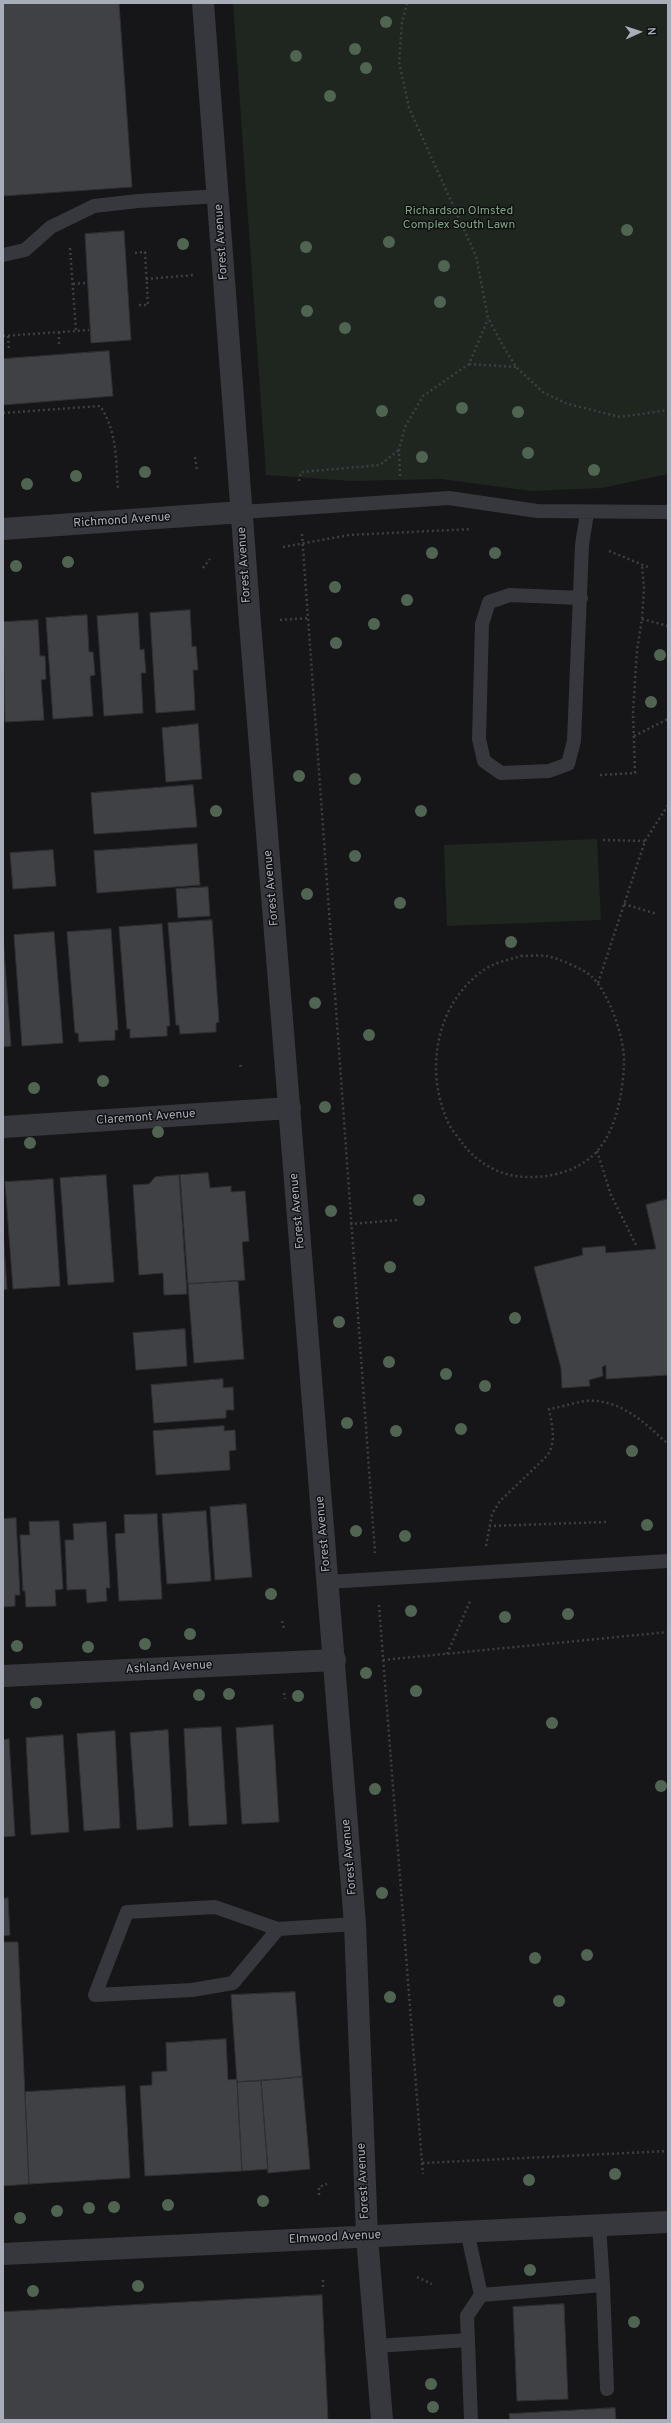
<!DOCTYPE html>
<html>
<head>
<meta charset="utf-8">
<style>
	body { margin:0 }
	#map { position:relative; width:671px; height:2423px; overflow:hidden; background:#161618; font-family:Overpass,sans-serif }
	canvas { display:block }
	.frame { position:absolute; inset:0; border:4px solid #a8adb8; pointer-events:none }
	.north { position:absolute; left:619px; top:12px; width:40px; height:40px; -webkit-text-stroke:3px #111113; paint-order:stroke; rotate:87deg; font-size:11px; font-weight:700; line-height:16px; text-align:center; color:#a8adb8 }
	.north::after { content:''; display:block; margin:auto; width:14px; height:18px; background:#a8adb8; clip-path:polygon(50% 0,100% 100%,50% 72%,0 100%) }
</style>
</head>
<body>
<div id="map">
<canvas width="671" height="2423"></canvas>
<div class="frame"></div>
<div class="north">N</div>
</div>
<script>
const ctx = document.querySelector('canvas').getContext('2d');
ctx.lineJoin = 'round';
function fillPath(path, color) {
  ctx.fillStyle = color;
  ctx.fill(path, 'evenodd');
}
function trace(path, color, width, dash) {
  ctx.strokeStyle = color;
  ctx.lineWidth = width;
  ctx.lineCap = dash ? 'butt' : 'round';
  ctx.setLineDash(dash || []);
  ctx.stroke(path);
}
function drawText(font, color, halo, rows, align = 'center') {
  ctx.font = font + ' Overpass,sans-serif';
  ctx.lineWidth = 3;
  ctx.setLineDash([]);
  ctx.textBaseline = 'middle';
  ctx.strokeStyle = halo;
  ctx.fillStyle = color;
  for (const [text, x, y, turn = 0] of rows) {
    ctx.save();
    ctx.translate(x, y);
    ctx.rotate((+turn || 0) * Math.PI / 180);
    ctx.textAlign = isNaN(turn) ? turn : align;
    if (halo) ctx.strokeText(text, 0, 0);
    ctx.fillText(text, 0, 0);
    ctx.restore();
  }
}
fillPath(new Path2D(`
	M233,3H668V474L602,488L531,491L441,479L352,481L266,475Z
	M597,839L601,920L447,926L444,845Z`), '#1e261f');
const building = new Path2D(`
	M3,3H119L132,187L3,196Z
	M124,231L131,340L91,343L85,234Z
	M109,351L113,396L3,405V359Z
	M190,610L192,647L196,646L198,670H193L195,710L156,713L150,613Z
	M138,613L140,650L144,649L146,673H141L143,713L104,716L97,616Z
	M87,615L89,652H93L95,675L90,676L93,716L53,719L46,618Z
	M38,620L40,656H45L46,679L41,680L44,720L5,722L3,622Z
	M198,724L202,779L166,782L162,728Z
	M193,785L197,827L94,834L91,793Z
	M197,844L200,885L97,893L94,851Z
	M53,850L56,886L13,889L10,853Z
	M208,887L210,916L178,918L176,889Z
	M212,920L219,1022L216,1023V1032L180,1034L179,1025H176L168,923Z
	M162,924L170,1026H167V1036L130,1038V1029H127L119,927Z
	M111,929L118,1030H115V1040L79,1042L78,1033H75L67,932Z
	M54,932L63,1043L22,1046L14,935Z
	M3,936L11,1046L3,1047Z
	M208,1173L210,1188L231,1186V1192L245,1191L249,1241L242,1242L245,1280L188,1284L180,1175Z
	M106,1175L114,1282L68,1285L60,1178Z
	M179,1175L187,1294L164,1295L163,1273L139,1275L133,1185L149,1184L155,1177Z
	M53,1179L60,1286L13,1289L5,1182Z
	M668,1199V1375L606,1379V1365L602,1367L603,1376L589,1380L590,1386L562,1388L561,1368L534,1267L583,1255L582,1248L605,1246L606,1253L656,1249L646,1205Z
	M3,1232L7,1289L3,1290Z
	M238,1281L244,1359L194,1363L188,1284Z
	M185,1329L187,1366L136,1370L133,1333Z
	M223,1379V1388L233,1387L234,1410H226V1418L154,1423L151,1385Z
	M224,1426V1431L235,1430L236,1450L229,1451L230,1470L156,1475L153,1431Z
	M246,1504L252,1577L215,1580L210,1507Z
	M206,1511L211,1581L167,1584L162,1514Z
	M157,1514L162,1599L119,1601L115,1534L125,1533L124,1515Z
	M16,1518L20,1595H15V1606L3,1607V1519Z
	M59,1521L63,1589L55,1590L56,1606L26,1607L25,1591H23L20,1535H30L29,1522Z
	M106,1522L110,1588H106L107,1601L87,1603L86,1589L67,1590L65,1540H74L73,1524Z
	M273,1725L279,1822L242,1824L236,1728Z
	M221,1727L227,1824L189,1826L184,1729Z
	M168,1730L173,1827L137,1830L130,1733Z
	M115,1731L120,1828L84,1831L77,1734Z
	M63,1735L69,1832L31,1835L26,1738Z
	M9,1739L15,1836L3,1837V1740Z
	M8,1898L10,1935L3,1936V1899Z
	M3,1942H18L29,2184L3,2186Z
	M295,1992L302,2077L237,2082L231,1995Z
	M226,2039L228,2080L237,2079L242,2171L145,2176L140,2086L152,2085V2072L167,2071L166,2043Z
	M302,2077L310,2169L268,2173L261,2081Z
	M261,2081L268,2169L242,2171L237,2082Z
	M125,2086L130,2178L29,2184L25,2092Z
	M322,2295L328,2420H3V2312Z
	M564,2304L568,2399L517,2401L513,2307Z
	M615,2408L616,2420H510L509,2414Z`);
fillPath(building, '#404145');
trace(building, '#303034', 1);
trace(new Path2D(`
	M407,3L402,22L399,62L409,108L476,256L488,318L502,344L516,367L544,393L568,404L620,417L668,410
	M70,248L76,331
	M135,253L145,252L148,305H139
	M146,279L194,275
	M73,284L86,283
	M59,332V347
	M3,336L89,330
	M8,336L9,350
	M469,364L516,367
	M3,413L100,406C117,430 116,461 118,490
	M195,457L197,470
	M400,476L399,450L405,427L423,396L469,364L488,319
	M299,481L301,472L380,465L399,450
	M302,534L375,1553
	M283,547L349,535L472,529
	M609,551L648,567
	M203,568L210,559
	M642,619L668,626
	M280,620L309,618
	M634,736L668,719
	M600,775L635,773L633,712L637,650L642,619L644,588L642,565
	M603,840L645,841
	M624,904L657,914
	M521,956C529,956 539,955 547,956C557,958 584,969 591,976C609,992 625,1039 624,1063C623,1091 617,1128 598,1150C582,1169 555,1177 531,1177C504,1178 479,1165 463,1144C458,1137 450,1128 447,1120C425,1069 436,1006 481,972C492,963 508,960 521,956Z
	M598,983L645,841L668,805
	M240,1065L242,1069
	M597,1151L611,1195L636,1245
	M350,1224L397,1220
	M489,1526L606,1522
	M486,1546L492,1514L500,1501L547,1456C557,1441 552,1426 549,1409C561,1407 573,1403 585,1401C620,1398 645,1423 668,1444
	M379,1605L422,2163L668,2151
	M282,1621L284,1628
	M447,1654L471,1599
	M383,1660L668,1632
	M284,1693L285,1699
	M422,2163L423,2174
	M319,2195V2187L327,2184
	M417,2277L432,2284
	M323,2280V2288`), '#3d3f44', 2.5, [2, 3]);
trace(new Path2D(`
	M3,255L25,250L51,227L94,206L138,201L219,196
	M242,512L449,498L537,511L668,512
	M581,598L510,595L489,602L482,624L479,739L484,761L501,773L549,771L568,764L574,741L582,545L587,513
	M328,1582L668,1561
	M278,1929L233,1983L192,1990L95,1995L127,1912L215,1907L278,1929L355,1924
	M467,2231L481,2295
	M603,2285L607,2389
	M376,2346L468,2340
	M471,2420L467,2316L481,2295L603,2285L599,2225`), '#37383d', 14);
trace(new Path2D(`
	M3,1127L290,1108
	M3,1676L335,1660`), '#37383d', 22);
trace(new Path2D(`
	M203,3L250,623L355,1924L367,2237L382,2420
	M3,529L242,512
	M3,2254L668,2222`), '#37383d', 22);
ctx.fillStyle = '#506452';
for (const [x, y] of [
	[386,22],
	[355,49],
	[296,56],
	[366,68],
	[330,96],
	[627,230],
	[389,242],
	[183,244],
	[306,247],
	[444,266],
	[440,302],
	[307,311],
	[345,328],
	[462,408],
	[382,411],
	[518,412],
	[528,453],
	[422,457],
	[594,470],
	[145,472],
	[76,476],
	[27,484],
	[432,553],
	[495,553],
	[68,562],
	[16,566],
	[335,587],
	[407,600],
	[374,624],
	[336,643],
	[660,655],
	[651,702],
	[299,776],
	[355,779],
	[216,811],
	[421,811],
	[355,856],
	[307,894],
	[400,903],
	[511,942],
	[315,1003],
	[369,1035],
	[103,1081],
	[34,1088],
	[325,1107],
	[158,1132],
	[30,1143],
	[419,1200],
	[331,1211],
	[390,1267],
	[515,1318],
	[339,1322],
	[389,1362],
	[446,1374],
	[485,1386],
	[347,1423],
	[461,1429],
	[396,1431],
	[632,1451],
	[647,1525],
	[356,1531],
	[405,1536],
	[271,1594],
	[411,1611],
	[568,1614],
	[505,1617],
	[190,1634],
	[145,1644],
	[17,1646],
	[88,1647],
	[366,1673],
	[416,1691],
	[229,1694],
	[199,1695],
	[298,1696],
	[36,1703],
	[552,1723],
	[661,1786],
	[375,1789],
	[382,1893],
	[587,1955],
	[535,1958],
	[390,1997],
	[559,2001],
	[615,2174],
	[529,2180],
	[263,2201],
	[168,2205],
	[114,2207],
	[89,2208],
	[57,2211],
	[20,2218],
	[530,2270],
	[138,2286],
	[33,2291],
	[634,2322],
	[431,2384],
	[433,2407]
]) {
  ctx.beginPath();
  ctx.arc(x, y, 6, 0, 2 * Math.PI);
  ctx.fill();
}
drawText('12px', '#7fa381', '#111113', [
	["Richardson Olmsted",459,212],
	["Complex South Lawn",459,226]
]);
drawText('12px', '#a8adb8', '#111113', [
	["Forest Avenue",222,242,-94],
	["Richmond Avenue",122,521,-4],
	["Forest Avenue",245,565,-94],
	["Forest Avenue",272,888,-95],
	["Claremont Avenue",146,1118,-4],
	["Forest Avenue",298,1211,-95],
	["Forest Avenue",324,1534,-95],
	["Ashland Avenue",169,1668,-3],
	["Forest Avenue",350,1857,-95],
	["Forest Avenue",364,2181,-93],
	["Elmwood Avenue",335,2238,-3]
]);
</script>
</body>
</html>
